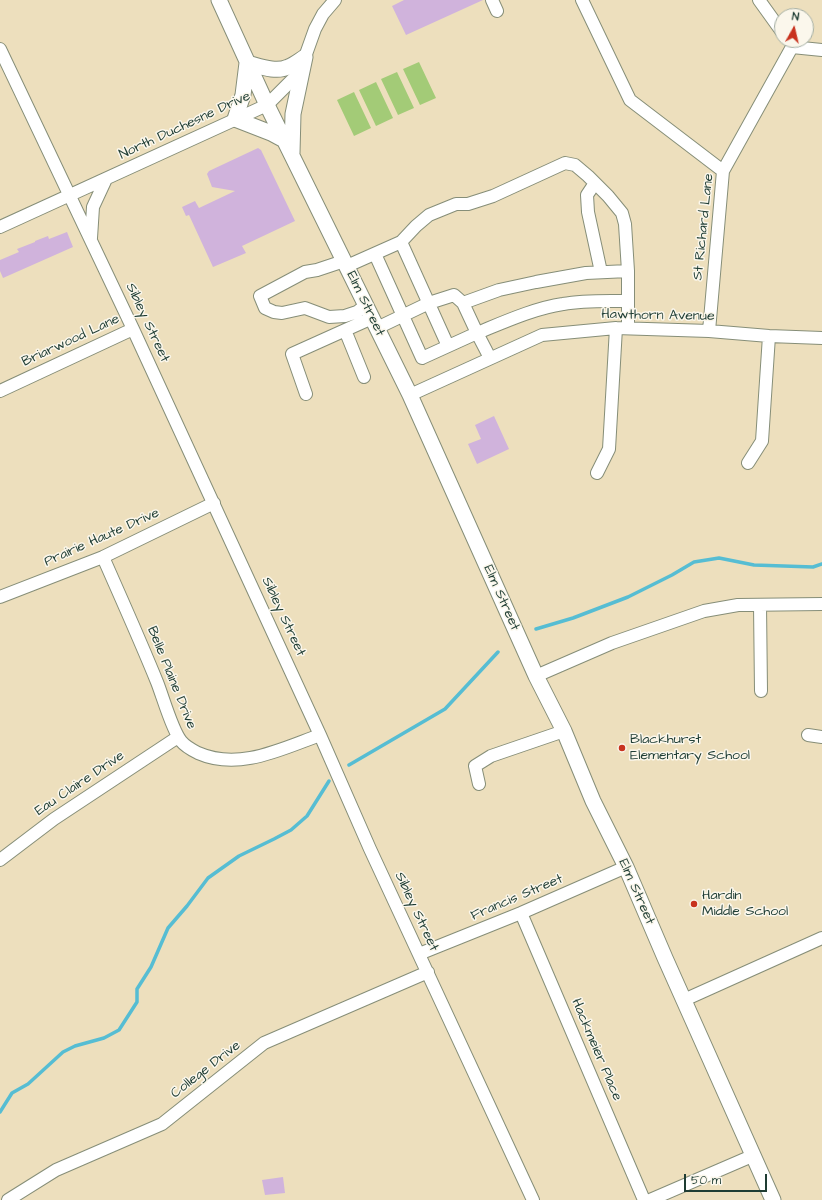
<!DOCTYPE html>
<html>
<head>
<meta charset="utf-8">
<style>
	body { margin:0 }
	#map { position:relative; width:822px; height:1200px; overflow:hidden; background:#eddfbd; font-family:"Architects Daughter",sans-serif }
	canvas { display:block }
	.north { position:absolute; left:774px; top:8px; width:40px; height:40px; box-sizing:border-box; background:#fbf7ec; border:1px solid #a3ada2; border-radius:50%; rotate:8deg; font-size:11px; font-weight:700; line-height:16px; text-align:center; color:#1f3d34 }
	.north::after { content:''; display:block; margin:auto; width:14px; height:18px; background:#c8321e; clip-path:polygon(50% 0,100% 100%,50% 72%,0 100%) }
	.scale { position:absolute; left:684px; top:1174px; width:83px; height:18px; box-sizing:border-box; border:2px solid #1f3d34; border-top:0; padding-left:5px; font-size:12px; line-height:14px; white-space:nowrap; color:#1f3d34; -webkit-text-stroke:3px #fbf7ec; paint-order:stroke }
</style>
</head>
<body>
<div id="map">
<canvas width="822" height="1200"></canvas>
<div class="north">N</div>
<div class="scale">50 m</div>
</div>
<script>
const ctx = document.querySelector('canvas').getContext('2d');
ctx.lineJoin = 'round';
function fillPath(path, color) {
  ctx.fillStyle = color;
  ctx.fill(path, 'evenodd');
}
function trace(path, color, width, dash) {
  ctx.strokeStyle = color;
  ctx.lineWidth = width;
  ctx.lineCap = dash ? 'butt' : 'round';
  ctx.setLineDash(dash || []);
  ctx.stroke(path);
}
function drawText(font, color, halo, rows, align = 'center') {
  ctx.font = font + ' "Architects Daughter",sans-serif';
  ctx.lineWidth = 3;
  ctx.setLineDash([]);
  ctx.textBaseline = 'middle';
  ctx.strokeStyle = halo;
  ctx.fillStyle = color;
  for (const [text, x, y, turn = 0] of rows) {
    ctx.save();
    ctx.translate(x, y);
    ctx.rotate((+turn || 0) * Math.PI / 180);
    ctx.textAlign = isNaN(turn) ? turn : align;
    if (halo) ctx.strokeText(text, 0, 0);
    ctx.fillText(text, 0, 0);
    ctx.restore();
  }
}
fillPath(new Path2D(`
	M419,62L436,98L420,105L403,69Z
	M397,72L414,108L398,115L381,79Z
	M376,82L393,118L376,126L359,90Z
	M354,92L371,128L354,136L337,100Z`), '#a3cb77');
trace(new Path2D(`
	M536,629L573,618L628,597L672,575L694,562L719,558L754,565L813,567L822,564
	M349,765L445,709L498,652
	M0,1112L12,1093L28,1084L63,1052L75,1046L104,1038L119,1030L137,1002V989L151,967L168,928L187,906L208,878L239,856L274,839L291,830L307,816L329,781`), '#56bdd3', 3.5);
fillPath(new Path2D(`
	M404,0H483L406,35L392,6Z
	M258,148L261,150L295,221L242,246L246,253L213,267L189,215L186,216L182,207L195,201L199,208L235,191L212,187L207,174L209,171Z
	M67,232L73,247L3,278L0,271V260L19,252L17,249L35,242V241L48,236L49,239Z
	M494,416L509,449L477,464L468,444L481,439L475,425Z
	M283,1177L285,1193L265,1195L262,1180Z`), '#d0b3dc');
const minor = new Path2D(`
	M492,0L497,11
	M582,0L630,100L723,171
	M759,0L782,32
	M792,47L822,50
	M0,49L133,329L320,735L370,849L533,1200
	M595,183L587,195L588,212L601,272
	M0,227L267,105L294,78L305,57L315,29L323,14L335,0
	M91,238L93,207L106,179
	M401,242L448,346
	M375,254L422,358L477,333L490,358
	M344,261L317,270L305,272L260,296L265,308L274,312L282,313L305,308L329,317L345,316L357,312L366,305
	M347,266L401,242L416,226L429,215L456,204H468L493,196L565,163L575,165L588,176L608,196L622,213L625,224L628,271V328
	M463,303L499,290L536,282L586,273L628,271
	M377,328L429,303L454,295L463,303L477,333C504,322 535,308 563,304C584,300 606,301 628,301
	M345,330L364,377
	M709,331L723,171L792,47
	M0,391L133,329
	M306,394L292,354L372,318
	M410,395L542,335L616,328L709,331L769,336L822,338
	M748,463L762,441L769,336
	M597,473L609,449L616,328
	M103,557C121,598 140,640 157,682C163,697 172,730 181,741C185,746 192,750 198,753C239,771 281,749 320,735
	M0,597L103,557L214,503
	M760,605L761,691
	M536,676L612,643L704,611L738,605L822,604
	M808,735L822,737
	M479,784L475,766L491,756L564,731
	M0,860L54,819L178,737
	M521,913L644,1200
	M419,954L521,913L626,867
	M684,1000L822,938
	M8,1200L56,1170L162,1124L264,1043L428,972
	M650,1200L752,1156`);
const major = new Path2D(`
	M219,0L267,105L410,395L536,676L564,731L593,801L626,867L665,958L773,1200
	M284,140L271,133L235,119L243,95L247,63C259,66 276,73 288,67C294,65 300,60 305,57
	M292,153L293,114L305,57`);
trace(minor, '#868e78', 14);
trace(major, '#868e78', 17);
trace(minor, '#fff', 12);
trace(major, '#fff', 15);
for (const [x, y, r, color] of [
	[622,748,4,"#c8321e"],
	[694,904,4,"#c8321e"]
]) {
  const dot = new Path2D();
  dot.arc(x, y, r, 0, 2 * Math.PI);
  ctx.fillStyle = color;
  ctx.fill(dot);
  trace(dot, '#fbf7ec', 1.5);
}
drawText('14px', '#1f3d34', '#fbf7ec', [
	["North Duchesne Drive",185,126,-25],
	["St Richard Lane",704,227,-84],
	["Elm Street",365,304,64],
	["Hawthorn Avenue",658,316,1],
	["Sibley Street",147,323,65],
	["Briarwood Lane",71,341,-25],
	["Prairie Haute Drive",102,538,-24],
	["Elm Street",501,598,66],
	["Sibley Street",283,617,65],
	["Belle Plaine Drive",171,678,68],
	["Eau Claire Drive",80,784,-34],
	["Elm Street",636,892,66],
	["Francis Street",517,898,-23],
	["Sibley Street",416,912,65],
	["Hackmeier Place",596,1050,67],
	["College Drive",206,1070,-38]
]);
drawText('14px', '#1f3d34', '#fbf7ec', [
	["Blackhurst",630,740],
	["Elementary School",630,756],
	["Hardin",702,896],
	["Middle School",702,912]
], 'left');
</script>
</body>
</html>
